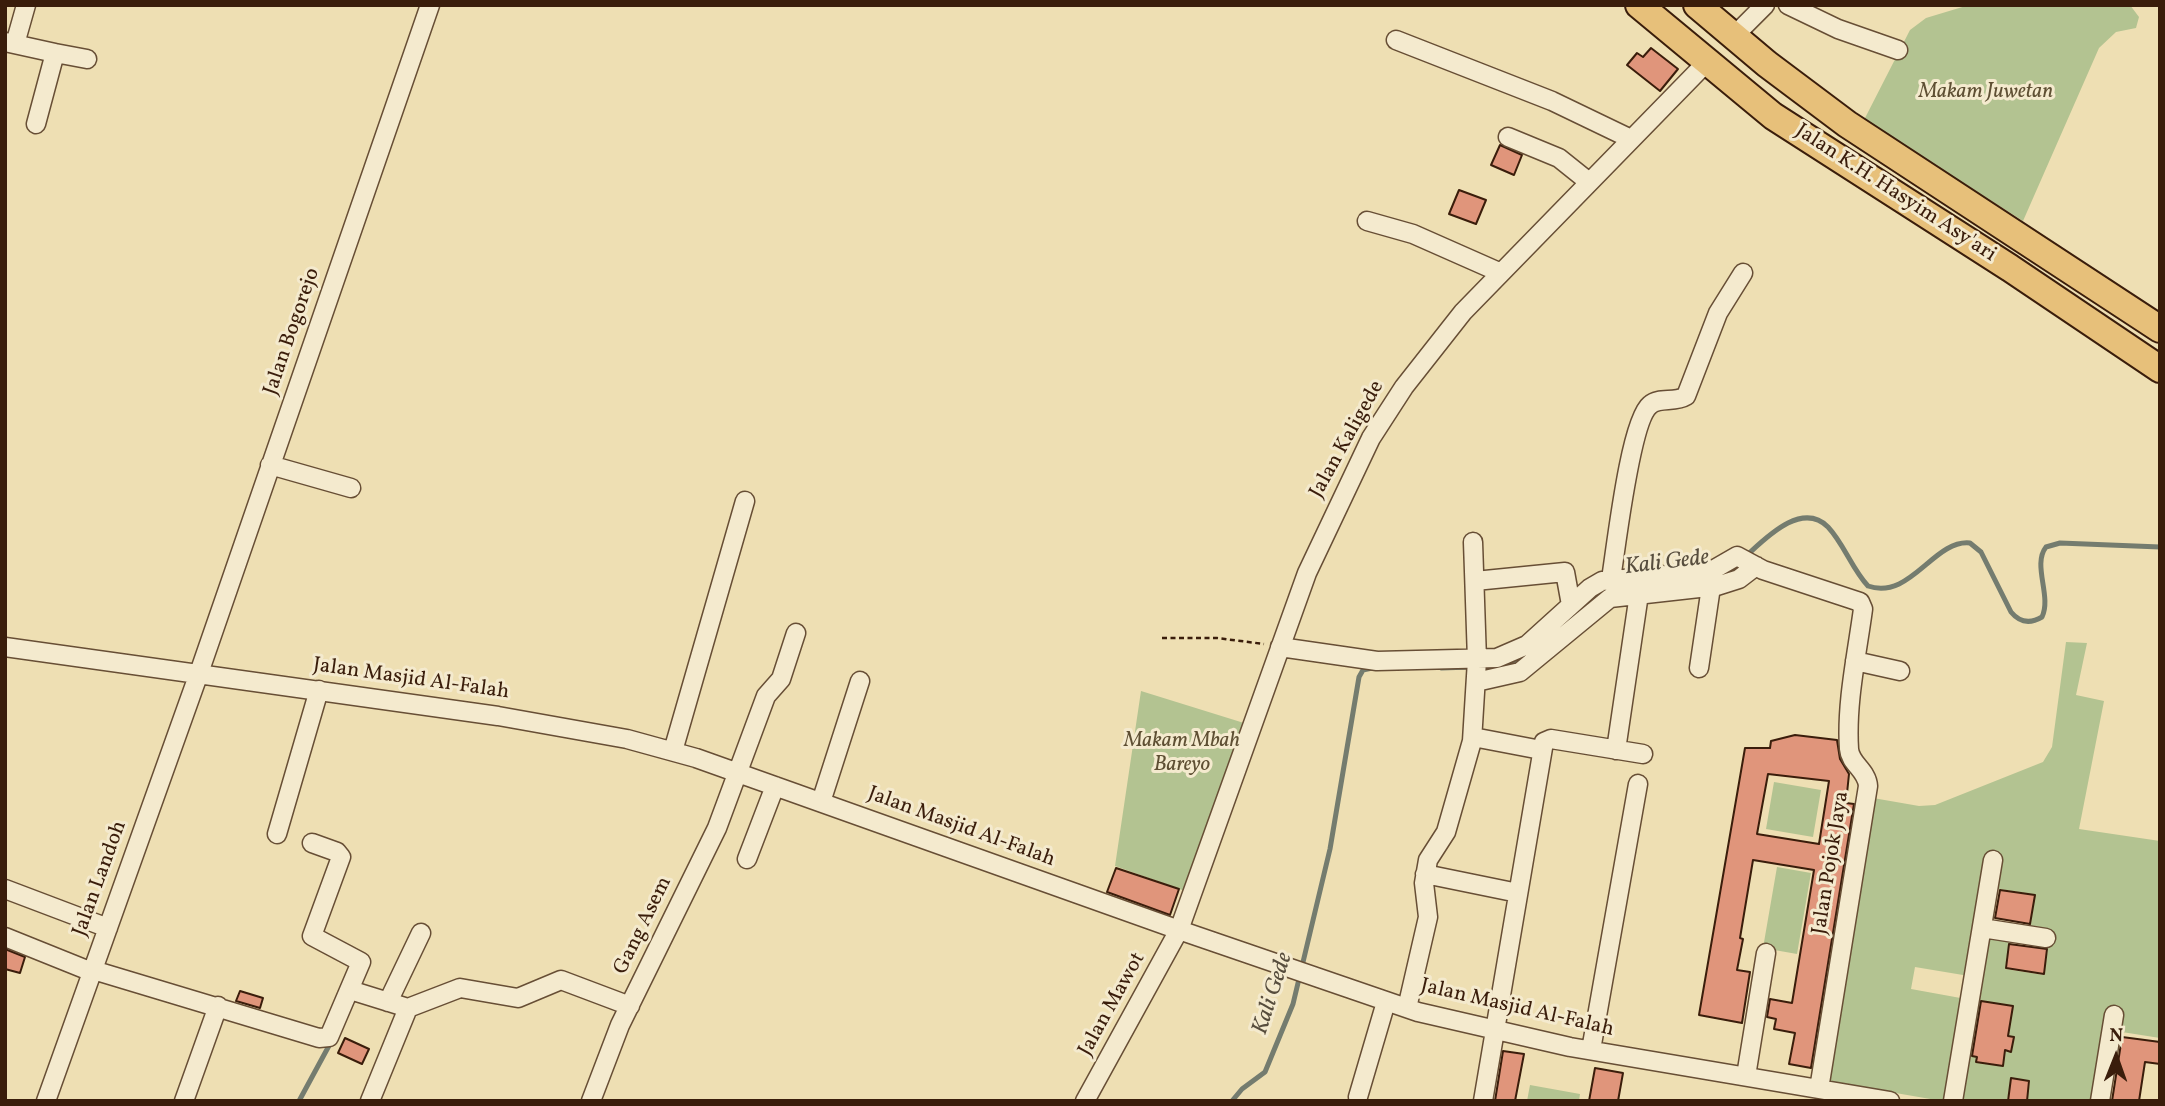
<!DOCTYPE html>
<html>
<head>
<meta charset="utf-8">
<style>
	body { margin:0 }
	#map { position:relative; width:2165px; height:1106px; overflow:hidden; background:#eedfb3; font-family:Vollkorn,serif }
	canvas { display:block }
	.frame { position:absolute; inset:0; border:7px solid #3a1d0b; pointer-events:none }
	.north { position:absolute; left:2081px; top:1022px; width:70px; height:70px; -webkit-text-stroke:5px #f4eace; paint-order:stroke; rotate:1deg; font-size:19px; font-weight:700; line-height:28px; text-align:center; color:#3a1d0b }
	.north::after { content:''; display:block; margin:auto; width:24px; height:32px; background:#3a1d0b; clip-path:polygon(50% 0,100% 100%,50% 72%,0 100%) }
</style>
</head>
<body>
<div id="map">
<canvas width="2165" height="1106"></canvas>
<div class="frame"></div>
<div class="north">N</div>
</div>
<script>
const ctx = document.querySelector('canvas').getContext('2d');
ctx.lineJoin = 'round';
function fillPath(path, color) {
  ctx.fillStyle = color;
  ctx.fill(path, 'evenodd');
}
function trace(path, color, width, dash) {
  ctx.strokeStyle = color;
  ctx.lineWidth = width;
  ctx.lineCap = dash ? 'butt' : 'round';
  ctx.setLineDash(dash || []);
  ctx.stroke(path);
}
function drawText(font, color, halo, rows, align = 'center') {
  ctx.font = font + ' Vollkorn,serif';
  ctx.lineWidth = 6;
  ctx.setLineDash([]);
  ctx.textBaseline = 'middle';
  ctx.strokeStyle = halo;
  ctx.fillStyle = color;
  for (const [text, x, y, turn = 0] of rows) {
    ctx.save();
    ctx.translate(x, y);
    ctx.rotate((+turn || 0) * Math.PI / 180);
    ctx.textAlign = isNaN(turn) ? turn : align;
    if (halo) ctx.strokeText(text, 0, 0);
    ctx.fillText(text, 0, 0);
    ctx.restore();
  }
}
fillPath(new Path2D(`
	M1969,5H2130L2139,17L2136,28L2116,32L2099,48L2023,221L1864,120L1910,30L1926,18Z
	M2066,642L2087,643L2076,695L2104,701L2079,829L2160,841V1038L2103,1029L2091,1101H2027L2030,1081L2011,1078L2007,1101H1942L1826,1081L1873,798L1919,806L1935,805L2043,762L2052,747ZM1994,888L2035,895L2030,930L2050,934L2044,975L2005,969L2010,937L1986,933ZM1915,967L1969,976L1966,999L1911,989Z
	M1141,691L1244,723L1185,891L1115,866Z
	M1774,782L1821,790L1813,837L1766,829Z
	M1777,867L1811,873L1797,954L1763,948Z
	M1530,1085L1580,1094L1579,1101H1527Z`), '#b3c391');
trace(new Path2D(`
	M1745,557C1764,540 1801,500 1828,527C1844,544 1852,569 1868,586C1910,601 1934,539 1970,543L1981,552L2011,612C2020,623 2030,624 2042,617C2052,596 2032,565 2046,547L2060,543L2160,547
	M1720,576L1738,564
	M1441,668L1501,666L1527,656
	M299,1101L331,1042
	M1232,1101L1242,1089L1265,1072L1293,1004L1330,849L1359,677L1363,670L1372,668`), '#747c6f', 5);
const building = new Path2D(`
	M1651,48L1678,69L1660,91L1627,65L1637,53L1643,57Z
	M1500,145L1522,155L1514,175L1491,165Z
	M1459,190L1486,200L1476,224L1449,214Z
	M1795,735L1837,740L1840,759L1849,774L1846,803L1854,804L1811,1068L1789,1064L1795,1033L1774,1029L1776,1019L1767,1017L1770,999L1792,1003L1814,870L1753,860L1740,938L1743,939L1737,970L1750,972L1742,1023L1699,1015L1745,748H1770L1771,741ZM1768,774L1829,781L1819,844L1757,834Z
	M1116,868L1179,889L1170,915L1107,892Z
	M2000,890L2035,895L2030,924L1995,918Z
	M2009,944L2047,949L2044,974L2006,968Z
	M5,949L25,957L20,973L5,969Z
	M240,991L263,998L260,1008L236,1001Z
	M1981,1001L2013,1006L2008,1036L2014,1037L2011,1052L2005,1050L2003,1066L1976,1062L1977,1057L1972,1056Z
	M2122,1037L2160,1042V1064L2145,1062L2139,1101H2112Z
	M345,1038L369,1049L362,1064L338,1053Z
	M1503,1051L1524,1054L1515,1101H1495Z
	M1595,1068L1623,1073L1618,1101H1589Z
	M2011,1078L2029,1081L2027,1101H2008Z`);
fillPath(building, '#e0957b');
trace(building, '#3a1d0b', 2);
const minor = new Path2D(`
	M1788,5L1838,29L1898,50
	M1734,36L1765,5
	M1396,40L1552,101L1631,139
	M5,42L55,53L36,124
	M15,44L26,5
	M55,53L87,59
	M1508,137L1559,158L1589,182
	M1367,221L1413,234L1499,272
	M270,465L351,488
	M1611,579C1616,549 1630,421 1650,405C1659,397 1675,403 1686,396L1718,313L1743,273
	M1475,581L1565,572L1571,605
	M5,647L498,716L627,739L696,758L1179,930L1418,1012L1570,1047L1890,1101
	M1280,647L1377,661L1497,658L1527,645L1590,588L1602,581L1711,571L1737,556L1763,570L1860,602L1863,609C1857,654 1846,703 1849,749C1850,764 1867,770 1868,786L1819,1089
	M1855,661L1900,671
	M1699,668L1711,587
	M1476,682L1520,672L1610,598L1717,586L1739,579L1756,566
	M1473,737L1541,750
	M1616,750L1639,594
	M673,751L745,501
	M821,802L860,681
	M277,834L319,690
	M747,859L775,786
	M1425,874L1518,893
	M5,889L108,928
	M1982,928L2046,938
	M5,937L92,972
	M93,970L319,1038L329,1037L361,962L312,936L341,857L337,852L312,843
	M350,990L408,1008L460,988L518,998L561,980L630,1006
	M388,1002L421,933
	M1407,1008L1428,917L1424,883L1428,860L1446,832L1472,741L1477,660L1473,542
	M1591,1050L1638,784
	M1746,1076L1766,953
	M1358,1097L1386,1002
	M46,1101L199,673L430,5
	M184,1101L218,1006
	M370,1101L408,1008
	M591,1101L620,1025L717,828L766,696L781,679L796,633
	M1085,1101L1179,930L1307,573L1371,438L1404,387L1463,312L1706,63
	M1483,1101L1544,742L1551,739L1643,754
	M1953,1101L1993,860
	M2100,1101L2114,1015`);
const highway = new Path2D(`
	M1639,5L1773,116L2010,268L2160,369
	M1697,5L1767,64L1847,124L2160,329`);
trace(minor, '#674e35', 21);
trace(highway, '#3a1d0b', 30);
trace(new Path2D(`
	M1162,638H1217L1264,644`), '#3a1d0b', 2.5, [5, 3.5]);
trace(minor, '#f4eace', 18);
trace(highway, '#e7c07a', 26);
drawText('italic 21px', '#5e4f33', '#f4eace', [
	["Makam Juwetan",1986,93],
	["Makam Mbah",1182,742],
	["Bareyo",1182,766]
]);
drawText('21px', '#3a1d0b', '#f4eace', [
	["Jalan K.H. Hasyim Asy'ari",1895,194,33],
	["Jalan Bogorejo",293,332,-71],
	["Jalan Kaligede",1348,440,-61],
	["Jalan Masjid Al-Falah",411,680,8],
	["Jalan Masjid Al-Falah",961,828,20],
	["Jalan Pojok Jaya",1832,863,-81],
	["Jalan Landoh",101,879,-70],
	["Gang Asem",644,926,-64],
	["Jalan Mawot",1113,1005,-61],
	["Jalan Masjid Al-Falah",1517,1009,13]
]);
drawText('italic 23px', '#574d3d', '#f4eace', [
	["Kali Gede",1667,564,-7],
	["Kali Gede",1274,994,-72]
]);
</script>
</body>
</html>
